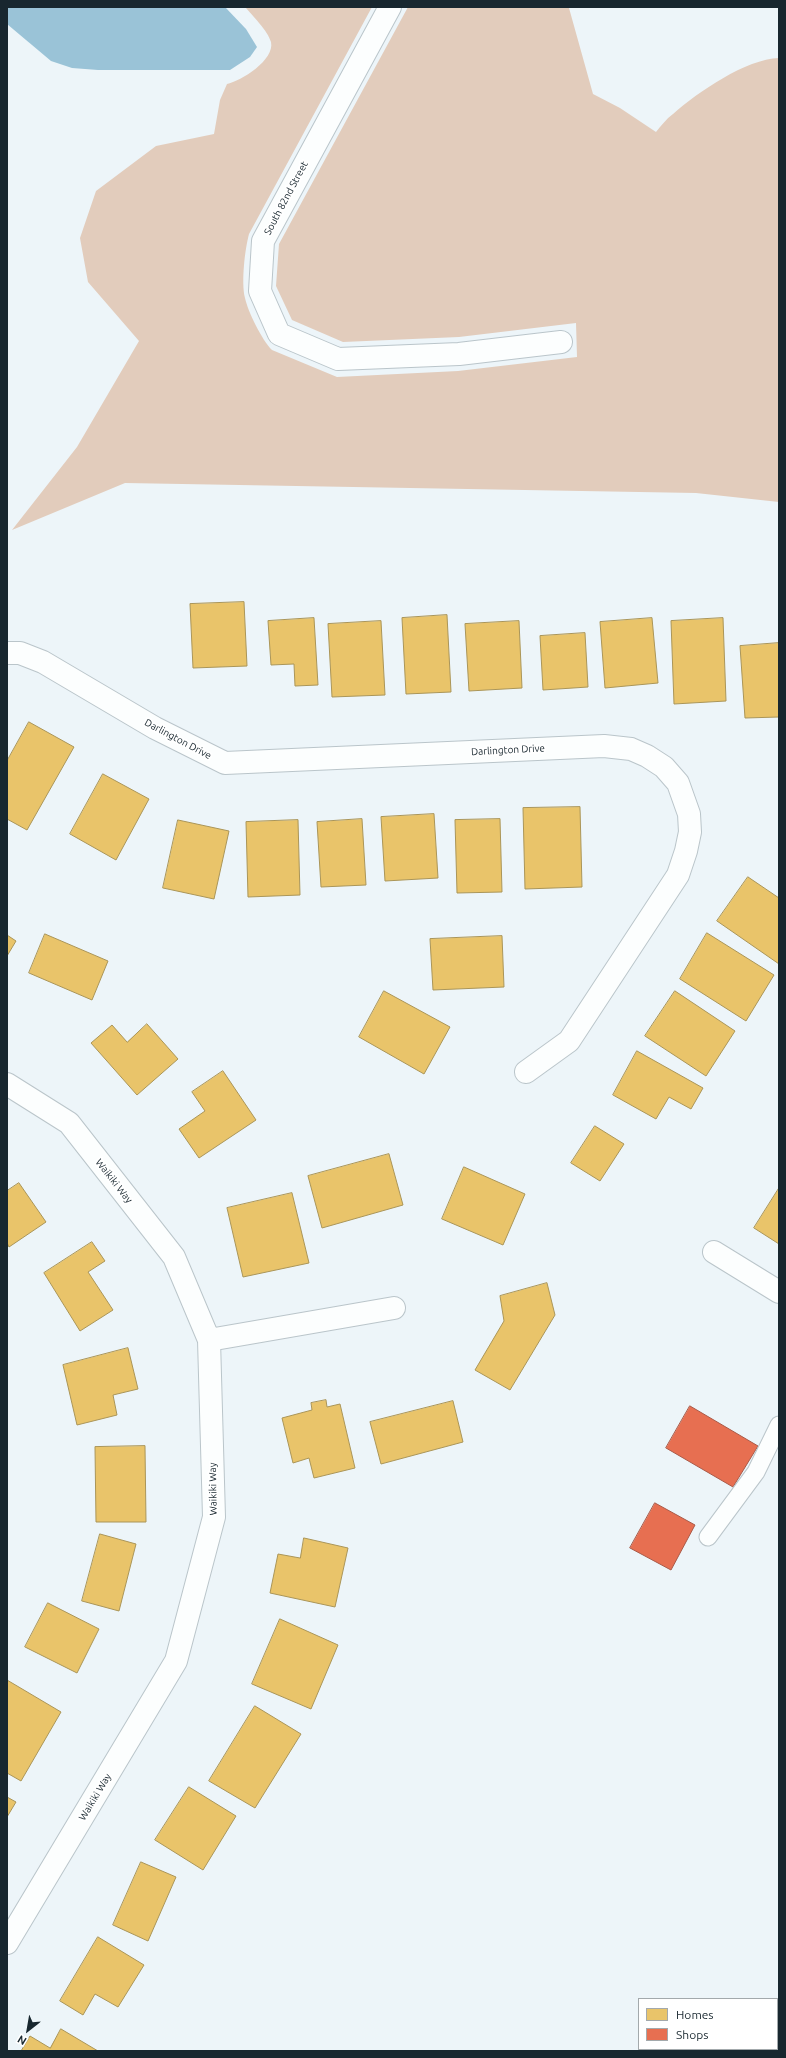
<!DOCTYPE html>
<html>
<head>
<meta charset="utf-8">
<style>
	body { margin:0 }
	#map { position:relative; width:786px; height:2058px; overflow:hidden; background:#edf5f9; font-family:Ubuntu,sans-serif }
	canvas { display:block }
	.frame { position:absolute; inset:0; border:8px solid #18272f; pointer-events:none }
	.legend { position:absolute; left:638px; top:1998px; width:140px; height:52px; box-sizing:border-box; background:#fff; border:1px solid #a3a9ac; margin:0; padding:5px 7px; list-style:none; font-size:12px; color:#18272f }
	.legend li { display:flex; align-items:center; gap:8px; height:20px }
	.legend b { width:20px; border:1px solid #a3a9ac }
	.north { position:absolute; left:8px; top:2010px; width:40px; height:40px; -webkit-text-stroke:3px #fff; paint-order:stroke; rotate:211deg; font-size:11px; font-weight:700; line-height:16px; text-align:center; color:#18272f }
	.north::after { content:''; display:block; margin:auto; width:14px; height:18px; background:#18272f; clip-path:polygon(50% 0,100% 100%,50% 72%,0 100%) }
</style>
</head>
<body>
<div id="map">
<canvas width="786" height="2058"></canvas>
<div class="frame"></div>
<ul class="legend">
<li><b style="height:11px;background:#e9c46a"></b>Homes</li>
<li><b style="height:11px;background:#e76f51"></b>Shops</li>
</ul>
<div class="north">N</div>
</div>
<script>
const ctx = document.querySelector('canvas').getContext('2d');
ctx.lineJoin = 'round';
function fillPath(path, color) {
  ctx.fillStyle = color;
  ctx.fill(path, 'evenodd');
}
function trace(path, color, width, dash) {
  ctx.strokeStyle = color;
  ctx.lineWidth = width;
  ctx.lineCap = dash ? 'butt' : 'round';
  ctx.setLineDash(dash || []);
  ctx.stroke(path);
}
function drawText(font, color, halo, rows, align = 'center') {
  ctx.font = font + ' Ubuntu,sans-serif';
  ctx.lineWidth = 4;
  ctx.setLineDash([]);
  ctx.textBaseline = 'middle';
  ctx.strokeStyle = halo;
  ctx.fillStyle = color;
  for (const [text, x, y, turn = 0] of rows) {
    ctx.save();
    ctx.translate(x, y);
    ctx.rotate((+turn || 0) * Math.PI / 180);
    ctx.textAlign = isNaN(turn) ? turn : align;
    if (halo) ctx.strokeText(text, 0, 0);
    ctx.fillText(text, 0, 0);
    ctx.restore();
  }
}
fillPath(new Path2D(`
	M245,7H372L249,234C245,249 241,282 245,298C248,312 262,340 272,350L337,377L458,371L577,357L576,323L459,337L343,342L292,320L276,286L279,244L408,7L569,8L593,94L620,108L656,132C661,126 666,119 673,114C698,92 746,59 779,58V502L696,493L125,483L12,530L77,447L139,341L88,282L80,238L96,191L156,146L214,134L220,100L227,84C241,81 275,60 271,42C268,31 252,15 245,7Z`), '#e2ccbc');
fillPath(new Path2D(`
	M7,7H225L246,29L257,47L250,57L230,70H98L72,68L51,61L7,24Z`), '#9ac3d7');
const homes = new Path2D(`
	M244,602L247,666L193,668L190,604Z
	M447,615L451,692L406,694L402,618Z
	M314,618L318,685L295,686L294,664L271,665L268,621Z
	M652,618L658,683L605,688L600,622Z
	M723,618L726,701L674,704L671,621Z
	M381,621L385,695L332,697L328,624Z
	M519,621L522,688L469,691L465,624Z
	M585,633L588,687L543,690L540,636Z
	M779,643V717L745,718L740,646Z
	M29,722L74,747L27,830L7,819V761Z
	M103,774L149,799L116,860L70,834Z
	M580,807L582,887L525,889L523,808Z
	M434,814L438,878L385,881L381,817Z
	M362,819L366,885L321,887L317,822Z
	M500,819L502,892L457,893L455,820Z
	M178,820L229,831L214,899L163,888Z
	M298,820L300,895L248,897L246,822Z
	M748,877L779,898V964L717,921Z
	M707,933L774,975L746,1021L680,979Z
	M45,934L108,961L92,1000L29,973Z
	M7,935L16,941L7,956Z
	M502,936L504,987L433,990L430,939Z
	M384,991L450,1027L424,1074L359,1037Z
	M675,991L735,1031L706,1076L645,1036Z
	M147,1024L178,1059L137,1095L91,1043L112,1025L127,1042Z
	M637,1051L703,1088L691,1109L669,1097L656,1119L613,1095Z
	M223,1071L256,1120L199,1158L179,1129L205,1111L192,1092Z
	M595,1126L624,1144L600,1181L571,1163Z
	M389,1154L403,1205L322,1228L308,1176Z
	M464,1167L525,1194L503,1245L442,1219Z
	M19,1183L46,1222L9,1247L7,1243V1191Z
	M779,1188V1244L754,1228Z
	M292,1193L309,1263L243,1277L227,1208Z
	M92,1242L105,1261L88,1272L113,1310L80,1331L44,1273Z
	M547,1283L555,1315L510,1390L475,1370L504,1321L500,1296Z
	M128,1348L138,1389L113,1395L117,1415L77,1425L63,1365Z
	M326,1400L327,1407L340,1404L355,1468L314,1478L309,1458L293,1463L282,1418L312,1410L311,1403Z
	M453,1401L463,1442L381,1464L370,1422Z
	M145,1446L146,1522H96L95,1447Z
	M100,1534L136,1544L119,1611L82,1601Z
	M304,1538L348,1548L335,1607L270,1593L278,1554L300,1558Z
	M48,1603L99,1629L77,1673L25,1647Z
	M280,1619L338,1645L311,1709L252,1684Z
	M7,1680L61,1712L21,1781L7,1773Z
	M255,1706L301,1734L255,1808L209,1781Z
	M189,1787L236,1816L203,1870L155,1840Z
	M7,1797L16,1802L7,1817Z
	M141,1862L176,1877L148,1941L113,1925Z
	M98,1937L144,1965L118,2007L95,1994L83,2015L60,2001Z
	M61,2029L98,2051H21L30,2036L50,2048Z`);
fillPath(homes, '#e9c46a');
trace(homes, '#aa9558', 1);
const shops = new Path2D(`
	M690,1406L758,1446L733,1487L666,1448Z
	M655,1503L695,1525L671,1570L630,1548Z`);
fillPath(shops, '#e76f51');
trace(shops, '#a95947', 1);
const service = new Path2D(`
	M708,1537L756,1472L779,1425`);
const minor = new Path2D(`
	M390,7L263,241L260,291L279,334L338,359L459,354L561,342
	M7,653H20L43,662L155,728L225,763L604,746L631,749L647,756L664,767L678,783L689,814L690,832L686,851L678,875L569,1041L526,1072
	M7,1084L69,1123L174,1257L209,1340L214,1517L176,1661L7,1943
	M714,1252L779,1292
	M209,1340L394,1308`);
trace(service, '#bac5ca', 19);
trace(minor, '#bac5ca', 24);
trace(service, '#fcfefe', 17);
trace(minor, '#fcfefe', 22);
drawText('10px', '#18272f', '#fff', [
	["South 82nd Street",286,198,-62],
	["Darlington Drive",178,739,28],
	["Darlington Drive",508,750,-3],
	["Waikiki Way",114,1181,52],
	["Waikiki Way",213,1489,-91],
	["Waikiki Way",95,1797,-59]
]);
</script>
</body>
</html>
